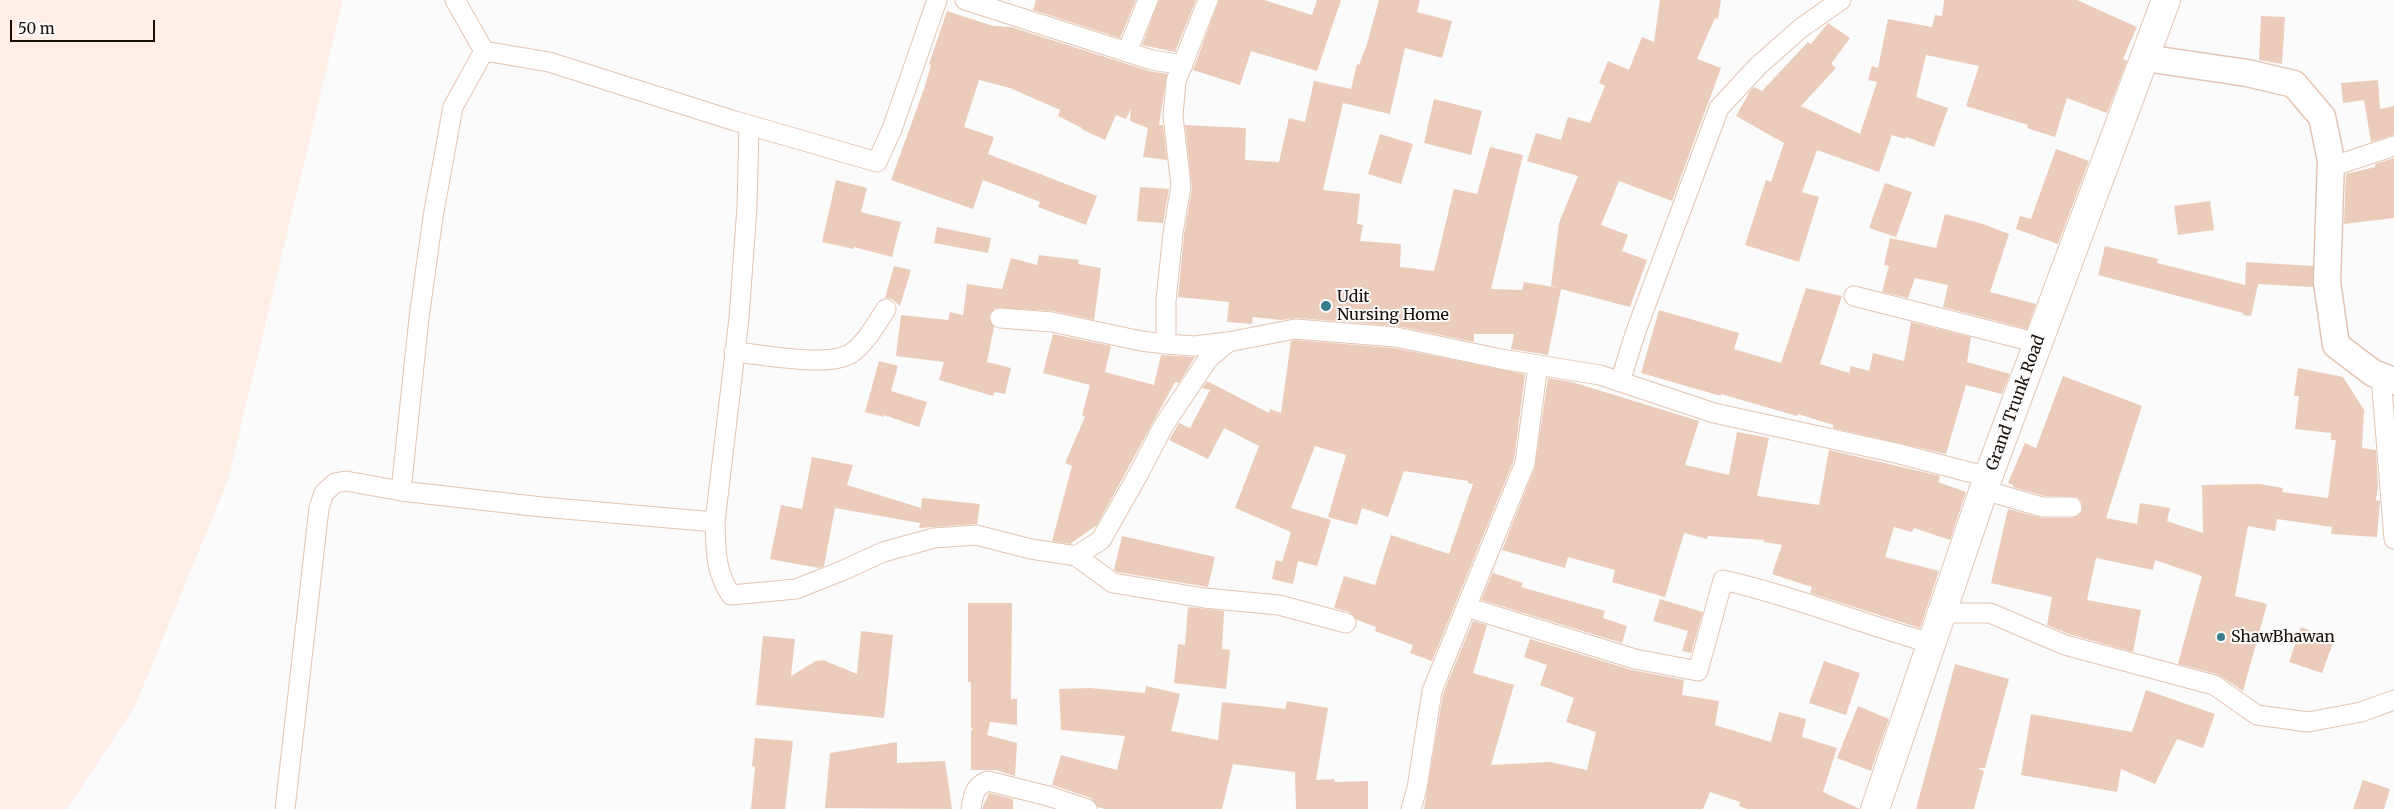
<!DOCTYPE html>
<html>
<head>
<meta charset="utf-8">
<style>
	body { margin:0 }
	#map { position:relative; width:2394px; height:809px; overflow:hidden; background:#fbfbfb; font-family:Merriweather,serif }
	canvas { display:block }
	.scale { position:absolute; left:10px; top:20px; width:145px; height:22px; box-sizing:border-box; border:2px solid #190f09; border-top:0; padding-left:6px; font-size:15px; line-height:18px; white-space:nowrap; color:#190f09; -webkit-text-stroke:4px #fbfbfb; paint-order:stroke }
</style>
</head>
<body>
<div id="map">
<canvas width="2394" height="809"></canvas>
<div class="scale">50 m</div>
</div>
<script>
const ctx = document.querySelector('canvas').getContext('2d');
ctx.lineJoin = 'round';
function fillPath(path, color) {
  ctx.fillStyle = color;
  ctx.fill(path, 'evenodd');
}
function trace(path, color, width, dash) {
  ctx.strokeStyle = color;
  ctx.lineWidth = width;
  ctx.lineCap = dash ? 'butt' : 'round';
  ctx.setLineDash(dash || []);
  ctx.stroke(path);
}
function drawText(font, color, halo, rows, align = 'center') {
  ctx.font = font + ' Merriweather,serif';
  ctx.lineWidth = 4;
  ctx.setLineDash([]);
  ctx.textBaseline = 'middle';
  ctx.strokeStyle = halo;
  ctx.fillStyle = color;
  for (const [text, x, y, turn = 0] of rows) {
    ctx.save();
    ctx.translate(x, y);
    ctx.rotate((+turn || 0) * Math.PI / 180);
    ctx.textAlign = isNaN(turn) ? turn : align;
    if (halo) ctx.strokeText(text, 0, 0);
    ctx.fillText(text, 0, 0);
    ctx.restore();
  }
}
fillPath(new Path2D(`
	M0,0H343L228,480L135,706L67,809H0Z`), '#feeee5');
fillPath(new Path2D(`
	M1036,0H1136L1120,38L1033,10Z
	M1159,0H1196L1175,52L1142,45Z
	M1219,0H1264L1312,15L1317,0H1341L1317,71L1251,51L1240,85L1193,70Z
	M1379,0H1420L1417,12L1452,21L1442,58L1405,48L1390,114L1343,103L1323,190L1360,194L1357,224L1363,225L1360,241L1401,244L1400,267L1434,271L1454,189L1477,194L1490,147L1523,155L1491,289L1522,290L1524,282L1559,288L1551,286L1559,223L1578,176L1527,161L1536,133L1561,140L1568,117L1590,123L1605,86L1599,83L1608,61L1629,70L1642,37L1654,42L1660,0H1721L1718,19L1715,18L1697,59L1721,68L1672,201L1619,181L1601,225L1628,235L1622,251L1647,260L1630,307L1561,289L1548,355L1511,349L1514,334H1474V342L1397,326L1296,318L1281,320L1253,317L1252,324L1227,322L1229,302L1178,297L1184,235L1192,188L1185,125L1246,128L1245,160L1279,162L1289,118L1305,122L1314,81L1351,89L1357,64L1359,65L1367,44Z
	M1944,0H2077L2137,27L2123,59L2127,61L2107,113L2067,98L2055,137L2027,128L2028,125L1966,106L1979,66L1926,55L1916,97L1948,108L1934,147L1906,137L1905,139L1892,135L1879,172L1817,150L1802,192L1819,197L1799,262L1745,245L1766,180L1771,182L1784,143L1736,116L1750,91L1754,87L1762,91L1808,42L1811,44L1828,23L1850,38L1831,64L1836,68L1801,106L1860,134L1877,82L1868,80L1872,66L1878,68L1888,19L1932,27L1935,15L1942,16Z
	M947,11L993,26L1011,27L1149,71L1167,74L1159,125H1163L1167,160L1143,157L1148,128L1130,121L1131,109L1126,119L1116,115L1105,140L1081,129L1082,128L1058,116L1060,110L1010,88L979,80L964,127L994,137L988,154L1097,196L1086,225L1038,207L1040,202L983,180L973,209L891,180L924,89L931,65L929,64Z
	M2261,16L2285,17L2282,64L2259,60Z
	M2378,80L2380,109L2394,106V135L2371,142L2364,100L2343,103L2341,83Z
	M1434,99L1482,111L1471,155L1424,143Z
	M1380,134L1413,144L1401,184L1368,174Z
	M2056,149L2089,161L2058,244L2016,229L2020,216L2031,219Z
	M2394,158V218L2344,224L2346,174L2375,167V164Z
	M836,180L867,188L861,212L901,222L892,257L854,247V249L822,242Z
	M1885,183L1912,192L1896,237L1869,228Z
	M1140,187L1169,189L1163,223L1137,221Z
	M2210,201L2214,230L2178,235L2174,206Z
	M1945,214L1983,224L2009,234L1990,292L2036,304L2027,329L1943,307L1948,285L1915,278L1908,298L1882,292L1889,266L1884,265L1890,238L1936,248Z
	M937,227L991,238L988,253L934,243Z
	M2105,246L2158,259L2157,263L2245,285L2246,262L2313,266V287L2258,284L2251,316L2243,315V313L2098,275Z
	M1039,255L1079,260L1078,264L1101,268L1094,320L1053,311L995,308L989,317L994,327L987,362L1011,368L1005,394L995,392L993,396L939,380L944,362L896,356L901,315L948,320L950,312L963,315L967,284L1002,289L1011,258L1037,265Z
	M894,266L911,270L900,306L892,299L885,298Z
	M1806,288L1842,296L1820,364L1849,373L1851,366L1869,371L1873,353L1904,361L1911,322L1971,337L1967,362L2010,374L2002,394L1966,385L1946,454L1833,428V425L1798,414L1797,416L1721,394V396L1641,373L1659,310L1739,333L1734,349L1781,363Z
	M1053,334L1111,346L1105,372L1154,385L1161,355L1195,357L1179,383L1175,382L1097,525L1070,544L1052,541L1072,466L1065,463L1085,417L1082,415L1090,385L1043,373Z
	M1296,340L1394,348L1525,374L1514,460L1432,661L1410,653L1413,645L1375,631L1376,627L1357,620L1349,612L1334,608L1344,576L1375,585L1391,535L1449,554L1473,484L1468,483V481L1404,471L1388,517L1362,508L1357,525L1328,517L1346,455L1315,446L1291,508L1331,520L1317,566L1298,561L1293,584L1272,579L1276,560L1282,562L1291,532L1235,508L1259,446L1224,428L1208,459L1169,440L1179,423L1190,428L1210,390L1202,388L1207,381L1269,413L1270,409L1281,413L1291,341Z
	M879,361L898,366L891,391L927,402L919,427L884,415V417L865,412Z
	M2298,368L2343,377L2364,410L2362,448L2376,450L2378,485L2376,500L2380,501L2377,537L2331,534L2332,527L2277,519L2275,531L2248,526L2235,596L2267,604L2243,691L2217,674L2178,664L2202,576L2155,560L2153,570L2096,558L2087,600L2141,610L2133,652L2069,634L2047,625L2052,597L1991,583L2008,509L2042,518H2072L2082,512V502L2077,497L2044,496L2013,487V485L2008,483L2025,443L2036,448L2063,376L2142,406L2106,518L2137,524L2140,503L2170,508L2167,521L2203,533L2202,485L2260,484L2283,488L2282,492L2328,498L2336,440H2331V433L2295,429L2299,396H2294Z
	M1548,378L1572,382L1699,421L1685,465L1729,475L1737,432L1769,438L1757,496L1819,505L1829,450L1940,476L1938,482L1966,492L1950,540L1914,528L1912,532L1894,527L1885,557L1939,571L1920,628L1810,593L1812,587L1772,574L1782,545L1764,542V540L1708,536L1707,539L1684,533L1665,597L1612,582L1615,570L1568,557L1565,568L1502,550L1535,467Z
	M812,457L853,465L847,485L921,508L922,498L980,504L977,524L919,528L920,523L835,508L824,566L819,568L770,559L781,505L802,509Z
	M1122,536L1215,557L1208,587L1117,572L1114,570Z
	M1498,560L1493,573L1523,583L1521,587L1605,611L1603,618L1627,626L1622,643L1481,600Z
	M1660,599L1703,612L1691,653L1682,651L1688,631L1653,621Z
	M968,603H1012L1011,699H1017V725L990,722L987,735L1017,743L1015,776L996,770H971V731L973,730L971,727V682H968Z
	M1188,607L1224,611L1222,649L1230,650L1226,689L1174,683L1178,644L1185,645Z
	M1473,621L1487,625L1473,673L1514,685L1491,765L1550,762L1587,770L1596,732L1566,722L1574,698L1540,685L1547,665L1524,657L1530,639L1632,670L1684,680L1682,695L1719,701L1715,725L1771,742L1779,712L1806,719L1802,737L1837,748L1823,792L1860,809H1747L1739,806L1740,802L1710,792L1703,809H1424L1443,694Z
	M2301,627L2334,640L2322,673L2289,662Z
	M861,631L893,635L884,718L756,705L763,636L795,639L791,676L816,661L823,660L857,674Z
	M1824,661L1860,673L1846,715L1809,703Z
	M1955,664L2009,679L1985,768H1978L1984,771L1974,809H1916Z
	M1146,686L1180,694L1171,731L1218,740L1222,702L1285,709L1287,701L1328,708L1316,780L1334,779L1335,782L1368,781V809H1296L1295,772L1233,764L1222,809H1105L1098,807L1091,798L1052,785L1061,755L1117,770L1125,736L1061,730L1059,689L1090,688L1145,693Z
	M2146,690L2215,714L2203,748L2177,739L2155,784L2121,769L2117,792L2021,775L2031,714L2132,732Z
	M1858,706L1889,719L1871,771L1837,758Z
	M755,738L793,741L785,809H751L755,767L752,766Z
	M897,742V763L945,761L952,809L825,808L830,753Z
	M2363,780L2390,789L2384,809H2353Z
	M989,793L1013,799V809H982Z`), '#ebccba');
const street = new Path2D(`
	M455,0L484,51L549,62L735,121L877,162L892,129L937,0
	M965,0L1152,60L1183,65
	M1127,52L1148,0
	M749,125L747,207L739,318L715,522C716,551 715,571 731,595L796,589L844,570L883,552L934,538L976,535L1031,549L1076,556L1101,540L1139,473L1164,425L1208,359L1228,342L1295,329L1396,337L1501,359L1600,375L1714,413L1896,453L1988,477
	M2331,167L2394,146
	M1854,296L2038,343
	M1000,318L1052,322L1141,341L1166,344L1194,346L1228,342
	M1166,344V301L1173,233L1181,186L1173,116L1176,81L1208,0
	M734,352C762,354 832,369 853,352C867,341 877,323 886,309
	M2381,376L2394,539
	M1620,382L1636,331L1719,108L1758,66L1801,28L1841,0
	M1984,490L2042,507H2072
	M401,491L419,318L433,217L453,107L484,51
	M1076,556L1113,583L1204,598L1279,605L1346,623
	M1466,607L1635,659L1698,671L1723,580C1794,596 1861,624 1931,643
	M1941,613H1990L2065,645L2214,685L2257,715L2308,722L2361,712L2394,700
	M285,809L319,508L324,493L335,483L346,481L401,491L542,507L715,522
	M971,809C973,796 974,786 988,781L1048,796L1087,809
	M1411,809L1417,788L1432,691L1525,463L1538,365`);
const secondary = new Path2D(`
	M2145,58L2247,73L2294,84L2322,117L2331,160L2327,282L2336,345L2373,373L2394,381`);
const primary = new Path2D(`
	M1875,809L1988,477L2166,0`);
trace(street, '#e3c4b2', 21);
trace(secondary, '#e3c4b2', 29);
trace(primary, '#e3c4b2', 30);
trace(street, '#fff', 19);
trace(secondary, '#fff', 26);
trace(primary, '#fff', 28);
for (const [x, y, r, color] of [
	[1326,306,6,"#397d8c"],
	[2221,637,5,"#397d8c"]
]) {
  const dot = new Path2D();
  dot.arc(x, y, r, 0, 2 * Math.PI);
  ctx.fillStyle = color;
  ctx.fill(dot);
  trace(dot, '#fbfbfb', 2);
}
drawText('16px', '#190f09', '#fbfbfb', [
	["Udit",1337,297],
	["Nursing Home",1337,315],
	["ShawBhawan",2231,637]
], 'left');
drawText('16px', '#190f09', '#fbfbfb', [
	["Grand Trunk Road",2016,403,-70]
]);
</script>
</body>
</html>
